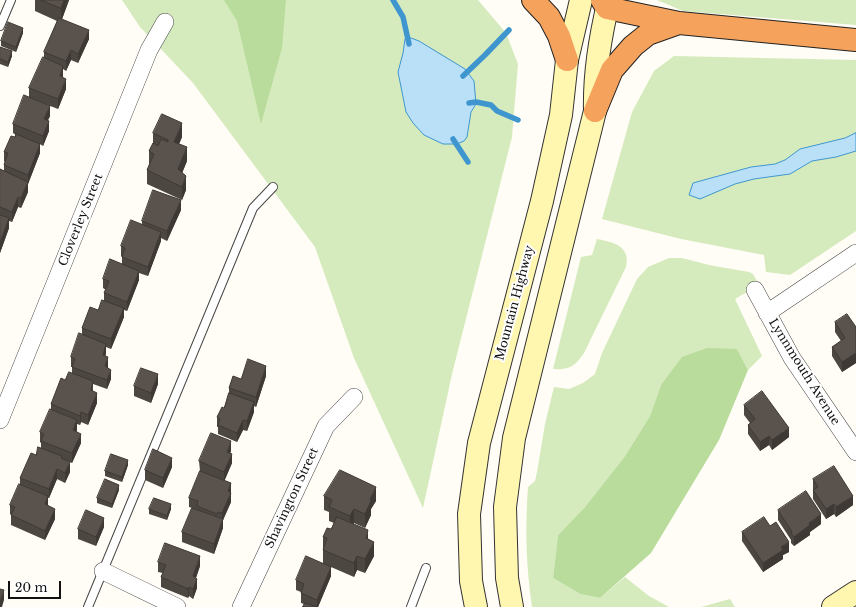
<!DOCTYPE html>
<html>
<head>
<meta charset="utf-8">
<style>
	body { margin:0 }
	#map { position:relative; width:856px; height:607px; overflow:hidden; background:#fffdf5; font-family:"Libre Baskerville",serif }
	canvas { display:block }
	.scale { position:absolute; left:8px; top:581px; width:53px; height:18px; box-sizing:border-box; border:2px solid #111; border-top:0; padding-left:5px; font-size:12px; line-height:14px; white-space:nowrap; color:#111; -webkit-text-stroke:3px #fff; paint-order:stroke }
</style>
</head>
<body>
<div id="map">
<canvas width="856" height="607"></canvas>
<div class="scale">20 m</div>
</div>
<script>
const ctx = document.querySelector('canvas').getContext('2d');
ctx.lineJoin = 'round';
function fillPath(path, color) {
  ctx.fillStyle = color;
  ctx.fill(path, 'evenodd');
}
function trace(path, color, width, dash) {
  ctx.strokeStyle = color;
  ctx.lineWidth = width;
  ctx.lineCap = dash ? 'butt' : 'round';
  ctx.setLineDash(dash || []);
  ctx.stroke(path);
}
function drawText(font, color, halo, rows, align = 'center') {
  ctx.font = font + ' "Libre Baskerville",serif';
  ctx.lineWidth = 4;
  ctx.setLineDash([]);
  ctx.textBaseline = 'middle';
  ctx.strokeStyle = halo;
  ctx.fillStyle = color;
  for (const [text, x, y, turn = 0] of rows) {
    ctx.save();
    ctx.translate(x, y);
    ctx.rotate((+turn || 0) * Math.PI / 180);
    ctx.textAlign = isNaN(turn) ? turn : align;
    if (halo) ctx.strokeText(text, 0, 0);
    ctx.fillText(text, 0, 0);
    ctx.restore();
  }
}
fillPath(new Path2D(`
	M122,0H478L506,33L518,64L512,137L452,374L423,508L354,358L315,247L193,83L140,27Z
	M657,0H856V25L683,11Z
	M674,56L856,60V231L790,275L766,272L764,255L681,239L602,219L632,112L654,71Z
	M597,239C613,242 631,246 626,267L584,353C575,366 570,370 553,369L581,257L592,255Z
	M669,258H682L709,265L749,272L753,274L759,285L735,299L762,356L748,370L737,349L661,385L650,416L625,456L585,507L558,535L553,578L580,594L600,598L625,577L649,596L669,607H532C526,565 525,529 528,487L535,481L537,472L545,424L554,387L569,389L583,383L595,374L602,353L637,279L648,267Z
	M730,599L735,607H701Z`), '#d5ebbd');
fillPath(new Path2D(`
	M224,0H286L282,48L261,124L237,21Z
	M707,348L737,349L748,370L719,440L651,553L600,598L580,594L553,578L558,535L585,507L625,456L650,416L661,385L682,357Z`), '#b9dc9c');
const water = new Path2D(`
	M407,38H411L419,41L465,69L474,81L476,104L471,112L467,137L464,141L457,144H443L424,135L413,123L406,112L398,72L403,53L405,39Z
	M856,133V151L836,157L812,161L790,174L754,179L735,184L700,199L689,195L693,183L751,167L775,164L785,160L800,149L845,138Z`);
fillPath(water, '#b9e0f7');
trace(water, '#3f96cf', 1);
trace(new Path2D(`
	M393,0L403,17L409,44
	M463,76L485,55L509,30
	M469,103L476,102L491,105L497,111L518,120
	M453,139L468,162`), '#3f96cf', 5.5);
const service = new Path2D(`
	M0,26L11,0
	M88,607L253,208L273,187
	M411,607L426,568`);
const minor = new Path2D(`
	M755,290L792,358L856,452
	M767,313L856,253
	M0,420L149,50L165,22
	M103,571L177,607
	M241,607L326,426L354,397`);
const secondary = new Path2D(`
	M476,607L471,581L469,514L479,443L542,201L561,115L567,60L581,0
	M512,607L507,578L505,507L514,438L595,111C594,74 600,37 609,0
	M833,607L856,592`);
const motorway = new Path2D(`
	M533,0L549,17L559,36L567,60
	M602,0L607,8L679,23L856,40
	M595,111L612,70L633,46L648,34L679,23`);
trace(service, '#444', 10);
trace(minor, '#444', 18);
trace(secondary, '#333', 24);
trace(motorway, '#222', 24);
trace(service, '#fff', 8);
trace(minor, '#fff', 17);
trace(secondary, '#fff6b0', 22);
trace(motorway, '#f5a25d', 22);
fillPath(new Path2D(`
	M35,0H69L62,19L89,39L78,63L71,60L66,71L63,69L62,78L66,89L58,109L35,100L50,116L48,120L49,131L43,146L40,144V153L28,184V192L21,208L18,207L12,222L9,221V228L0,253V169L4,171V165L5,162L4,161V152L15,137L16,135L13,133V124L29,98V88L44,58V52L57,21L35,11Z
	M23,33L16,52L1,46V41Z
	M0,47L12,56L8,67L0,64Z
	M153,133L182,137L179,144L187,161L182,173L186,190L182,200L147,184V170L149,165V151L153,143Z
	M181,210L167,241L161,238V241L148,276L139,273V280L127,311L124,310V317L111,349L106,347L105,356L108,367V368L111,379L107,389L93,384V391L97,403L88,425L81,422L80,425L77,424V430L76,432L81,443L72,463L65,460L70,472L65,483L57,479L49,498H48V505L55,519L45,540L11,525V515L10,514V505L20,484V478L41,448V443L40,442V432L51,410V404L65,380L72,373V367H71V357L82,335V328L98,310L104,301V293L106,290L103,288V279L122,264V257L121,256V246L142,225V221Z
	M835,322L856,327V363L842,372L832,356V347L841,341L835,332Z
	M266,376L256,407L254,406V412L247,431L243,430L237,442L218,434V427H217V417L224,408L229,393V388L241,379Z
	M158,384L151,403L134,396V386Z
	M744,405L789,437L772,450L769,445L760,451L748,434V425L750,423L744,415Z
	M231,451L230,453L232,463L224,481L231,483V502L223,520V528L214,554L182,542V532L192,508L189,507V498L200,471L199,461Z
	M128,465L122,482L105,476V471Z
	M172,467L163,488L145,480V470Z
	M813,479L853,505L836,517L834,514L826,519L813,499Z
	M119,490L112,508L97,503V498Z
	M324,496L376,501L371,509V515L365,528L354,523L353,524L368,539L374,556L365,573L357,570L354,577L331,567V576L318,607H303L304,604L301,603V592L296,590V580L323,563V537L331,529L334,523L329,521V512L324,510Z
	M149,509H171L167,520L149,514Z
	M778,510L821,524L810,532V535L794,546L791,543V540L778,520Z
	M770,526L789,552L783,555V559L763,572L742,541V532Z
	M104,527L96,546L78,539V529Z
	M158,562L200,566L196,578L197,588L193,599L189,596L188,598L161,587V577L163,573L158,572Z`), '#4d4742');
fillPath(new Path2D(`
	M64,0H69L61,22V8Z
	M23,28V33L16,52V47Z
	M89,30V39L78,63V54Z
	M71,50V60L66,71V61Z
	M12,51V56L8,67V62Z
	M63,66V76L60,86V76Z
	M66,79V89L58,109V99Z
	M50,106V116L44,128V119Z
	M49,121V131L43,146V136Z
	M182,123V137L174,156V142Z
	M40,144V153L28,184V192L21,208V198L28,183V175Z
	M187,147V161L178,183V169Z
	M186,176V190L182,200V187Z
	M18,197V207L12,222V212Z
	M181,200V210L167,241V231Z
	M9,218V228L0,253V243Z
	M161,232V241L148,276V267Z
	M139,271V280L127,311V302Z
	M124,308V317L111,349V339Z
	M106,344V354L103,365V355Z
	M856,353V363L842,372V362Z
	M108,357V367L105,375V366Z
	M266,366V376L256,407V397Z
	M111,370V379L107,389V380Z
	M158,374V384L151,403V393Z
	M97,393V403L88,425V415Z
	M254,402V412L247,431V421Z
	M81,412V422L80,425V416Z
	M77,420V430L73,440V430Z
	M243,420V430L237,442V433Z
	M789,428V437L772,450V440Z
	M81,434V443L72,463V453Z
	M769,436V445L760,451V442Z
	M231,441V451L227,462V452Z
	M232,454V463L224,482V472Z
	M172,458V467L163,488V478Z
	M128,460V465L122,482V477Z
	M70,462V472L65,483V473Z
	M57,469V479L49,498V489Z
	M231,483V502L223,520V528L214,554V544L222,523V513Z
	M119,485V490L112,508V504Z
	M376,487V501L371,509V515L365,528V514L370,499Z
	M48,496V506L45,504Z
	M853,496V505L836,517V507Z
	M171,504V509L167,520V516Z
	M834,504V514L826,519V509Z
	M55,509V519L45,540V531Z
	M354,509V523L350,530V516Z
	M821,514V524L810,532V535L794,546V537L809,523Z
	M104,518V527L96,546V537Z
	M368,530V544L366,538Z
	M374,542V556L365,573V559Z
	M789,542V552L783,555V559L763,572V563L781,547Z
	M200,556V566L193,586V576Z
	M357,556V570L354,577V563Z
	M331,567V576L318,607H317V600Z
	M197,579V588L193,599V589Z
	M189,587V596L188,598V589Z
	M4,590V600L2,607H0V602Z`), '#3f3936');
const building = new Path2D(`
	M41,0H64L61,8Z
	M59,18L89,30L78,54L71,50L66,61L44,52Z
	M8,22L23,28L16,47L1,41Z
	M0,47L12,51L8,62L0,59Z
	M43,57L63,66L60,76L66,79L58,99L29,88Z
	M24,95L50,106L44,119L49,121L43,136L13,124Z
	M162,114L182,123L174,142L187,147L178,169L186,176L182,187L147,170L154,154L149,151L153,143L158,146L161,139L168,142V140L153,133Z
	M16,134L40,144L28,175L4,165L8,153L4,152L11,136L15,137Z
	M0,169L28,182L21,198L18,197L12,212L0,207Z
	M153,190L181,200L167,231L142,221Z
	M0,215L9,218L0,243Z
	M131,220L161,232L148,267L122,257L125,248L121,246Z
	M110,259L139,271L127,302L104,293L109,281L103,279Z
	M102,300L124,308L111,339L82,328L90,307L98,310Z
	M847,314L856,327V353L842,362L832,347L845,338L835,322Z
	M79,333L106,344L103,355L108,357L105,366L111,370L107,380L72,367L75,359L71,357Z
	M248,359L266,366L256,397L229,388L233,376L241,379Z
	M141,368L158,374L151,393L134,386Z
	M69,372L93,381L91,390L97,393L88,415L81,412L80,416L51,404L61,378L65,380Z
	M762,391L789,428L772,440L769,436L760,442L748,425L755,419L744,405Z
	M229,393L254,402L247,421L243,420L237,433L218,425L220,419L217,417L222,407L224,408Z
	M50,409L77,420L73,430L81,434L72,453L41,441L44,434L40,432Z
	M211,433L231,441L227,452L232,454L224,472L199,461Z
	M38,447L62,456L61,458L70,462L65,473L57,469L49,489L20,478L31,453L36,455Z
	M153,449L172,458L163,478L145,470Z
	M111,454L128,460L122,477L105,471Z
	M834,466L853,496L836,507L834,504L826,509L813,490L818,487L813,479Z
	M340,470L376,487L370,499L371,501L365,514L354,509L350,516L329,507L332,500L324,496Z
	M200,471L231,483L228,491L231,493L222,513L218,512L217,514L197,506L198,501L189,498Z
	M105,479L119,485L112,504L97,498Z
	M19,484L48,496L45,504L55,509L45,531L11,515L15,507L10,505Z
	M806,491L821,514L809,523L810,525L794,537L791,533L792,532L778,510Z
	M154,498L171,504L167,516L149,509Z
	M192,508L223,519L214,544L182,532Z
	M86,510L104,518L96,537L78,529Z
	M337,517L368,530L366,538L374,542L365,559L357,556L354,563L323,550L327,538L323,537L327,528L331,529Z
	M764,517L770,526L776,522L789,542L781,547L783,550L763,563L742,532Z
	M165,543L200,556L193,576L197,579L193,589L189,587L188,589L161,577L166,565L158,562Z
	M306,556L331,567L317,600L301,593L304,584L296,580Z
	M0,589L4,590L0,602Z
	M305,603L317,607H303Z`);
fillPath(building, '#5a524d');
trace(building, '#3f3936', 1);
drawText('12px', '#111', '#fff', [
	["Cloverley Street",81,220,-68],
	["Mountain Highway",515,303,-75],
	["Lynnmouth Avenue",804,372,58],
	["Shavington Street",292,498,-65]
]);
</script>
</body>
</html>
